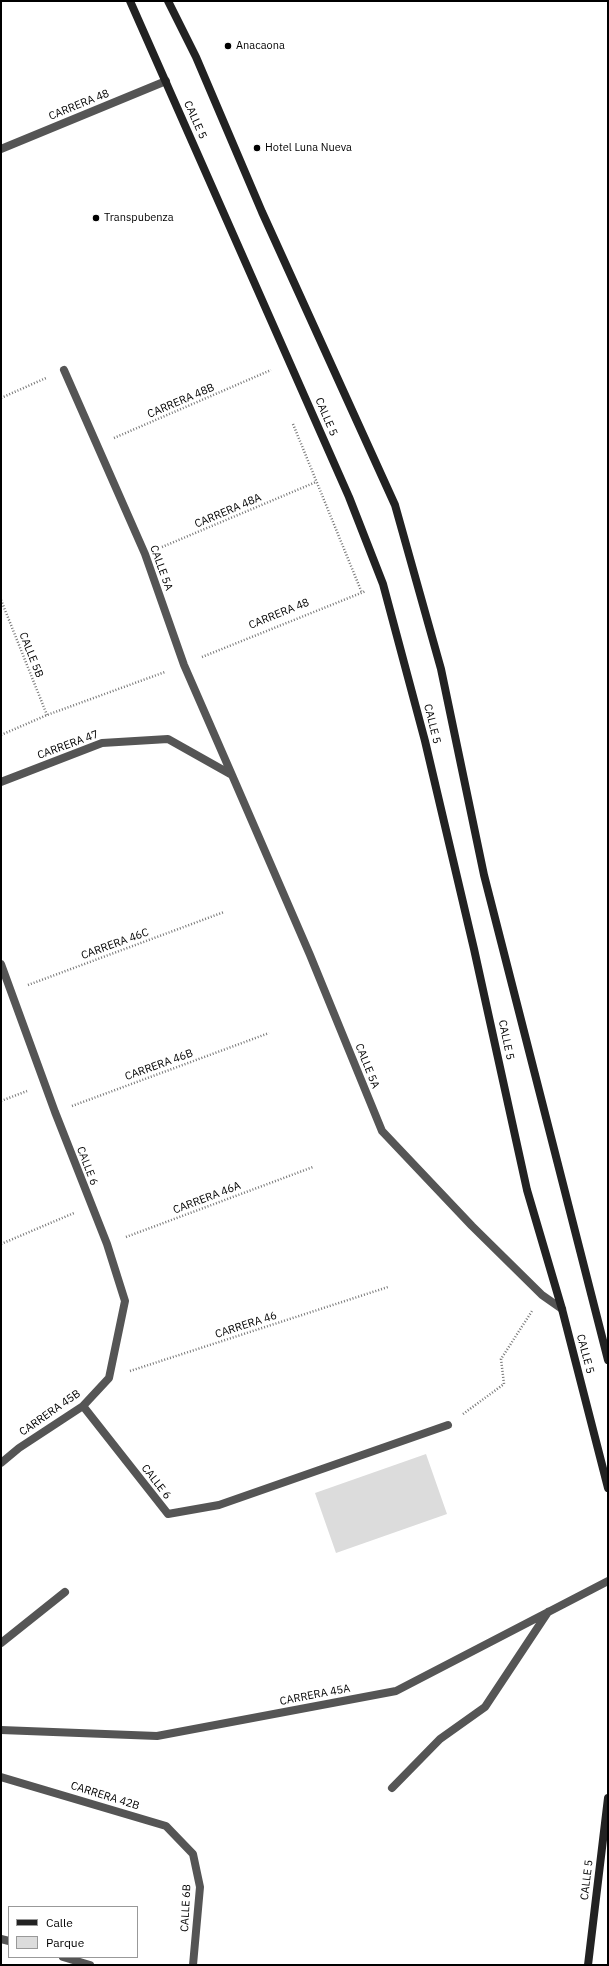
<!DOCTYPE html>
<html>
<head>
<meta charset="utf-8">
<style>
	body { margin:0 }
	#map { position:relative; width:609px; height:1966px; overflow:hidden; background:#fff; font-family:"IBM Plex Sans",sans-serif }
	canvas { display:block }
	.frame { position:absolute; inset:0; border:2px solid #000; pointer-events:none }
	.legend { position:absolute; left:8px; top:1906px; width:130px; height:52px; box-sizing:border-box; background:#fff; border:1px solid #999; margin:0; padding:5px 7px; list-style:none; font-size:12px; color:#000 }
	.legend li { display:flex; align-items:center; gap:8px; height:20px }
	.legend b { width:20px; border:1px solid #999 }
</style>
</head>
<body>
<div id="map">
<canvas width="609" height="1966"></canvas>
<div class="frame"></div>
<ul class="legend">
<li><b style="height:5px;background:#222"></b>Calle</li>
<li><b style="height:11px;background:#dcdcdc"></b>Parque</li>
</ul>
</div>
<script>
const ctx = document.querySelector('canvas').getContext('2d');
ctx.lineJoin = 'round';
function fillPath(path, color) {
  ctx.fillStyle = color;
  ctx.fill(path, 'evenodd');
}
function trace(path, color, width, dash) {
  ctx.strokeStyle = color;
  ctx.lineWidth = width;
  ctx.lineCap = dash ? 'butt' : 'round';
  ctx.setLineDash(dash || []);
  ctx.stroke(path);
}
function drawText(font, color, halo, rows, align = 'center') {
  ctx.font = font + ' "IBM Plex Sans",sans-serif';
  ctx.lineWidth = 3;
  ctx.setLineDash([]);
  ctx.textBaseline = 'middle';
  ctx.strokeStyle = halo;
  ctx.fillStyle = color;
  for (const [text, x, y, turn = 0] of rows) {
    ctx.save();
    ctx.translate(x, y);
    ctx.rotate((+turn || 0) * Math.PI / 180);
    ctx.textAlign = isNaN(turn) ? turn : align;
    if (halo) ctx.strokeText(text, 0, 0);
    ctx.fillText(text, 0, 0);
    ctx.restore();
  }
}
fillPath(new Path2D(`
	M426,1454L447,1514L336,1553L315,1493Z`), '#dcdcdc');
trace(new Path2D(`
	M1,398L46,378
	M293,424L362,593
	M114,438L271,370
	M162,547L316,482
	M1,600L47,715
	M202,657L366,591
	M1,735L47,715L165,672
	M28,985L224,912
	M1,1101L27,1091
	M72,1106L269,1033
	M126,1237L313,1167
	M1,1244L74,1213
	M130,1371L388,1287
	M463,1414L504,1384L501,1359L532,1311`), '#777', 2.5, [1, 2]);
trace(new Path2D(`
	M1,149L166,81
	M64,370L145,554L184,665L232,775
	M1,782L102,743L168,739L232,775L310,955L382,1131L472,1226L542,1295L562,1309
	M1,964L55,1112L107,1244L125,1301L109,1378L83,1406L19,1448L1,1463
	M83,1406L168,1514L219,1505L448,1425
	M1,1643L65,1592
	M1,1730L157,1736L396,1691L608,1581
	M1,1777L166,1826L193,1854L200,1887L193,1965
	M392,1788L440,1739L485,1707L548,1612
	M1,1939L9,1941
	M63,1957L90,1965`), '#555', 8);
trace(new Path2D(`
	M130,1L349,497L383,584L425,741L474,949L527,1190L562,1309L608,1488
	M168,1L196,57L262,212L395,505L441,669L484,875L608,1360
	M588,1965L608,1798`), '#222', 8);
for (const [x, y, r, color] of [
	[228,46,4,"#000"],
	[257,148,4,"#000"],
	[96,218,4,"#000"]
]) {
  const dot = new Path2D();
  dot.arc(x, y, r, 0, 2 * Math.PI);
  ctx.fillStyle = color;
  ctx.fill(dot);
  trace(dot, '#fff', 1.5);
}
drawText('11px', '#000', '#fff', [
	["Anacaona",236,46],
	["Hotel Luna Nueva",265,148],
	["Transpubenza",104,218]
], 'left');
drawText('11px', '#000', '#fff', [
	["CARRERA 48",79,105,-22],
	["CALLE 5",195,120,66],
	["CARRERA 48B",181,401,-23],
	["CALLE 5",326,417,67],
	["CARRERA 48A",228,511,-23],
	["CALLE 5A",161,568,70],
	["CARRERA 48",279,614,-22],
	["CALLE 5B",31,655,68],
	["CALLE 5",432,724,76],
	["CARRERA 47",68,745,-20],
	["CARRERA 46C",115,944,-20],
	["CALLE 5",506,1040,78],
	["CARRERA 46B",159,1065,-20],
	["CALLE 5A",367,1066,68],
	["CALLE 6",87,1166,69],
	["CARRERA 46A",207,1198,-21],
	["CARRERA 46",246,1325,-18],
	["CALLE 5",585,1354,75],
	["CARRERA 45B",50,1413,-35],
	["CALLE 6",156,1482,52],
	["CARRERA 45A",315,1695,-11],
	["CARRERA 42B",105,1796,17],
	["CALLE 5",587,1880,-83],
	["CALLE 6B",186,1908,-87]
]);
</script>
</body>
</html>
